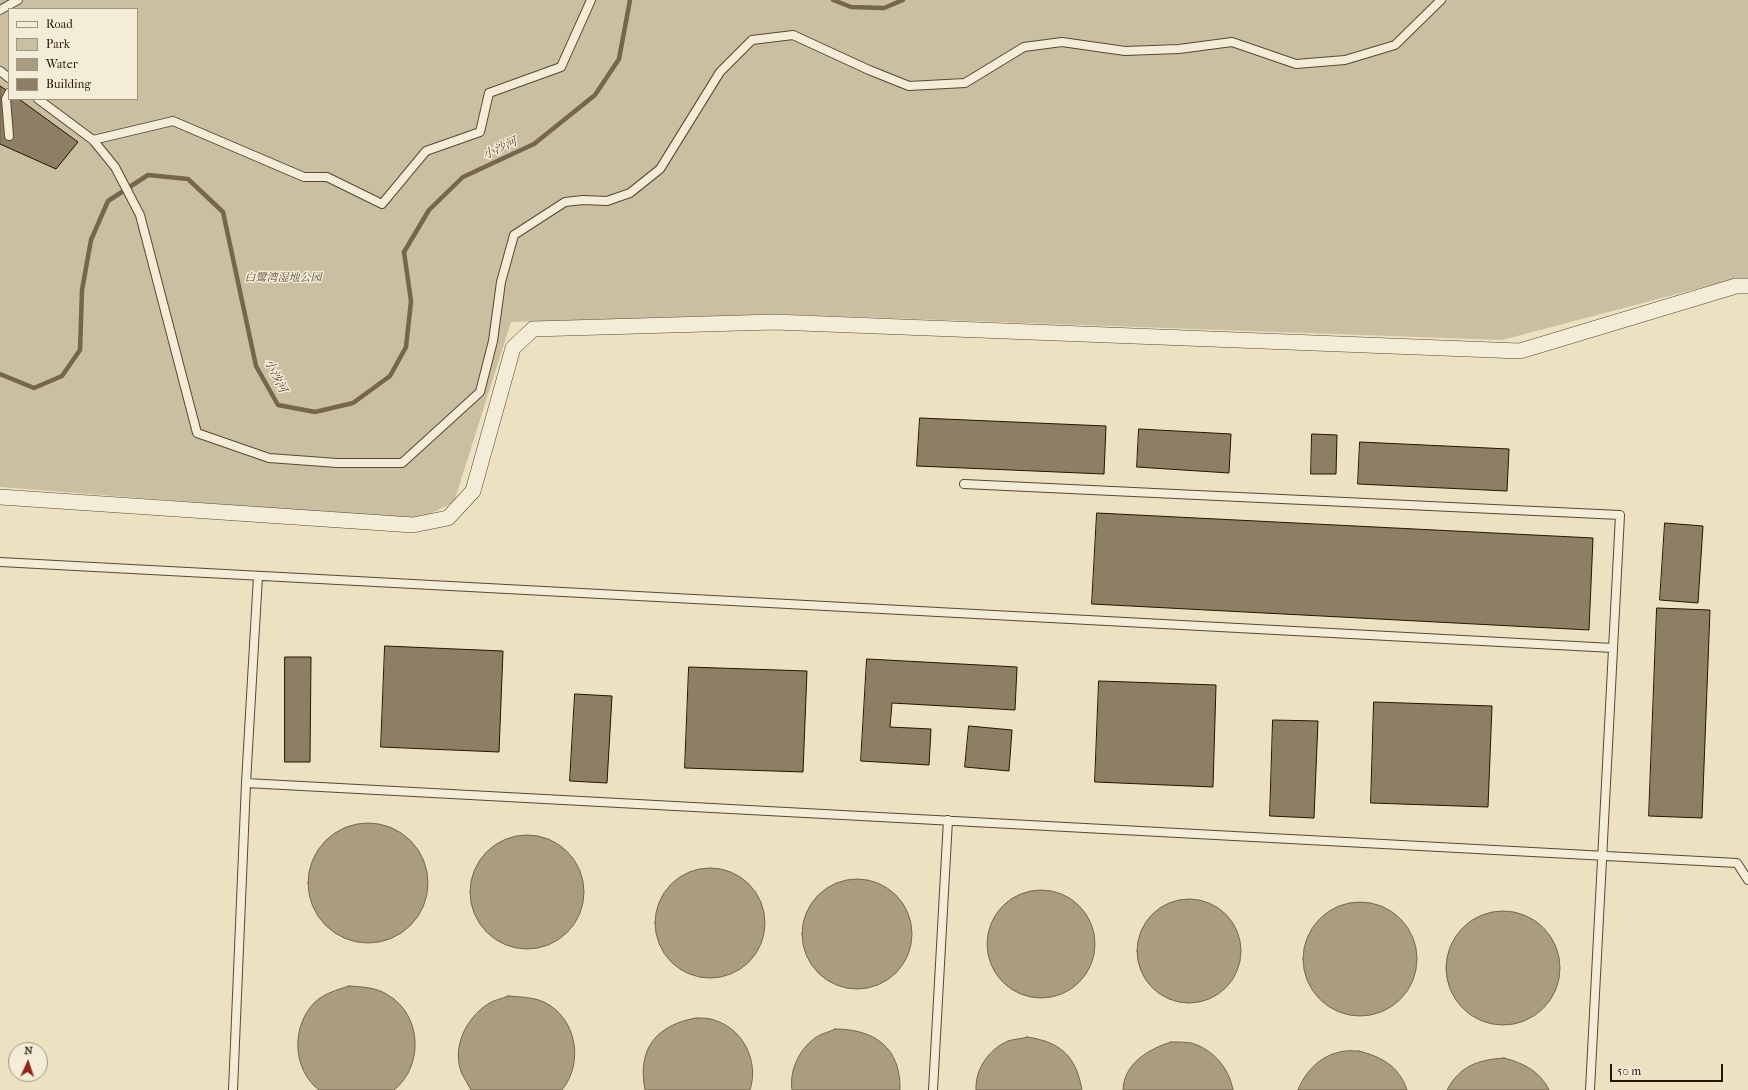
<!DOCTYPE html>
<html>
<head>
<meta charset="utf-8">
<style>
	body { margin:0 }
	#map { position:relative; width:1748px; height:1090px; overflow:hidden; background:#ece2c1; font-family:"IM FELL French Canon",serif }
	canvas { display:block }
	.legend { position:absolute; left:8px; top:8px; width:130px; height:92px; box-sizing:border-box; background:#f3ecd7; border:1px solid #a19681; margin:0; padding:5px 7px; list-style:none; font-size:12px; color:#261400 }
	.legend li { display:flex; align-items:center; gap:8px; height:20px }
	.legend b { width:20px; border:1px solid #a19681 }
	.north { position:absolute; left:8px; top:1042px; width:40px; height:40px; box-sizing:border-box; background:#f3ecd7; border:1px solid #a19681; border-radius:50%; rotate:3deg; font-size:11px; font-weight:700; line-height:16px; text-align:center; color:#261400 }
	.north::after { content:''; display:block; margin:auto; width:14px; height:18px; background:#8f2418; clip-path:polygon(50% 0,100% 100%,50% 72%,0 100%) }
	.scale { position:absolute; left:1610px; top:1064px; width:113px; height:18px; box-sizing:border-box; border:2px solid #261400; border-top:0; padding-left:5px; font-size:12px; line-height:14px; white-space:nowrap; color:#261400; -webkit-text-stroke:3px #f3ecd7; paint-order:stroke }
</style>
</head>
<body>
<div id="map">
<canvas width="1748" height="1090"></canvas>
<ul class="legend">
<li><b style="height:5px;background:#f3ecd7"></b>Road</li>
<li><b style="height:11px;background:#cabfa0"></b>Park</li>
<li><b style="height:11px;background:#a99c7f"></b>Water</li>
<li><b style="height:11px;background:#8d7f64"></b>Building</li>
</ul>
<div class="north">N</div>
<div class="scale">50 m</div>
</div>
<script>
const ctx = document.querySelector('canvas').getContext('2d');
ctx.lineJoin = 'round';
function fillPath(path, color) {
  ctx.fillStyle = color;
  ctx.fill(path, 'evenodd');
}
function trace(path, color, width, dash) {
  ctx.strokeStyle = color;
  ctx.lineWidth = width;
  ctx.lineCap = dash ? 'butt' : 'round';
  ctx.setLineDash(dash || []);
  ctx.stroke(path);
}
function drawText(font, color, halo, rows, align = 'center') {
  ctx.font = font + ' "IM FELL French Canon","Noto Serif SC",serif';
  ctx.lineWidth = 3;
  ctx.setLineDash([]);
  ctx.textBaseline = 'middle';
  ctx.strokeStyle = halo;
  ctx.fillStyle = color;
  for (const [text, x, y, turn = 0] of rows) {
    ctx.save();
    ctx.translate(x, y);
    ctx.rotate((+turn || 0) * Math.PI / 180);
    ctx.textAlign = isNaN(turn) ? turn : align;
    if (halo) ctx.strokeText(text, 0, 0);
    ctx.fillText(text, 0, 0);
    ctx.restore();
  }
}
fillPath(new Path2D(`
	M0,0H1748V278H1738L1502,340L774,314L511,322L454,502L418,520L0,487ZM9,9H137V99H9Z`), '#cabfa0');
const water = new Path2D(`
	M308 883a60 60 0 1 1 120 0a60 60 0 1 1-120 0Z
	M470 892a57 57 0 1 1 114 0a57 57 0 1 1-114 0Z
	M655 923a55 55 0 1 1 110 0a55 55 0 1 1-110 0Z
	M802 934a55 55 0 1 1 110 0a55 55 0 1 1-110 0Z
	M987 944a54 54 0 1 1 108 0a54 54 0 1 1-108 0Z
	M1137 951a52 52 0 1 1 104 0a52 52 0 1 1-104 0Z
	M1303 959a57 57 0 1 1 114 0a57 57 0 1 1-114 0Z
	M1446 968a57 57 0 1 1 114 0a57 57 0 1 1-114 0Z
	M349,986C362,987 376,987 388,995C422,1015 424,1066 394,1090H319C292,1069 291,1026 315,1002C325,993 337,990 349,986Z
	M508,996C521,997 532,997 544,1002C577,1018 584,1063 562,1090H471C468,1085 465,1079 462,1074C451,1048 466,1018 488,1004C493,1000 502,999 508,996Z
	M696,1018C702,1018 709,1018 714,1020C744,1029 759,1062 750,1090H645C637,1049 656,1025 696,1018Z
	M835,1029C875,1029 901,1048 900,1090H792C789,1070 800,1047 818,1036C823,1033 830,1032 835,1029Z
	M1027,1037C1061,1042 1076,1056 1082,1090H976C975,1069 989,1049 1008,1041C1014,1039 1021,1039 1027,1037Z
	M1171,1042C1178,1042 1185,1042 1191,1043C1213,1049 1229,1068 1233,1090H1123C1124,1063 1149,1049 1171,1042Z
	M1359,1051C1382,1057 1399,1066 1407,1090H1298C1305,1072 1320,1056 1340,1052C1346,1050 1353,1051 1359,1051Z
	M1504,1058C1523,1063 1540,1071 1549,1090H1447C1460,1066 1477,1060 1504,1058Z`);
fillPath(water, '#a99c7f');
trace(water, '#75664c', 1);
trace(new Path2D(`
	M833,0L851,7L884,8L903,0
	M0,374L34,388L62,376L80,350L82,290L91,240L108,201L148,175L188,179L223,212L256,366L278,405L315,412L353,403L390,376L406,347L411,301L404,252L429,210L463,177L534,144L595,95L619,59L630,0`), '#75664c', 4.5);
const building = new Path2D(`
	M0,86L9,92V99H19L78,142L56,169L0,144Z
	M920,418L1106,426L1104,474L917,466Z
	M1139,429L1231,434L1229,473L1137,467Z
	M1312,434L1337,435L1336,474H1311Z
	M1360,442L1509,449L1507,491L1358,484Z
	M1097,513L1593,538L1589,630L1092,604Z
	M1665,523L1703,526L1698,603L1660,600Z
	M1657,608L1710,610L1702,818L1649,816Z
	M385,646L503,651L499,752L381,747Z
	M285,657H311L310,762H285Z
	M867,659L1017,667L1015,710L892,703L890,727L931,729L929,765L861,761Z
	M689,667L807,671L803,772L685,768Z
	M1099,681L1216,685L1213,787L1095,782Z
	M575,694L612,696L607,783L570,781Z
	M1374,702L1492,706L1488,807L1371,803Z
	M1273,720L1318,721L1314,818L1270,816Z
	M969,726L1012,730L1009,771L965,767Z`);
fillPath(building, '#8d7f64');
trace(building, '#261400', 1);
const service = new Path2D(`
	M0,10L18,0
	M0,71L9,78
	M9,93L6,99L9,136
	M38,99L93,140L115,167L140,215L197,433L269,458L337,463H402L480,392L493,341L501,282L514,235L565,202L583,200L607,201L630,193L660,169L720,72L752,40L793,35L869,70L909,86L965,83L1024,47L1062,42L1125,51L1179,49L1232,42L1296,64L1345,60L1395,45L1441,0
	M93,140L173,121L304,177H327L382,204L426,151L480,132L489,93L561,67L591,0
	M964,484L1620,515L1590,1090
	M0,562L1613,648
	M246,783L1737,863L1748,880
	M233,1090L246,783L258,576
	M933,1090L948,820`);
const minor = new Path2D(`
	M0,497L413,525L448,518L473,491L513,348L533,329L774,322L1520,351L1736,286H1748`);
trace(service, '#584830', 10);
trace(minor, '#584830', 16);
trace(service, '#f3ecd7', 8);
trace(minor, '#f3ecd7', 15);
drawText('italic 11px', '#5f5038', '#f3ecd7', [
	["白鹭湾湿地公园",283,278]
]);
drawText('italic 12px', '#5a4a33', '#f3ecd7', [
	["小沙河",500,149,-25],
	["小沙河",275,376,63]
]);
</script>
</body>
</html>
